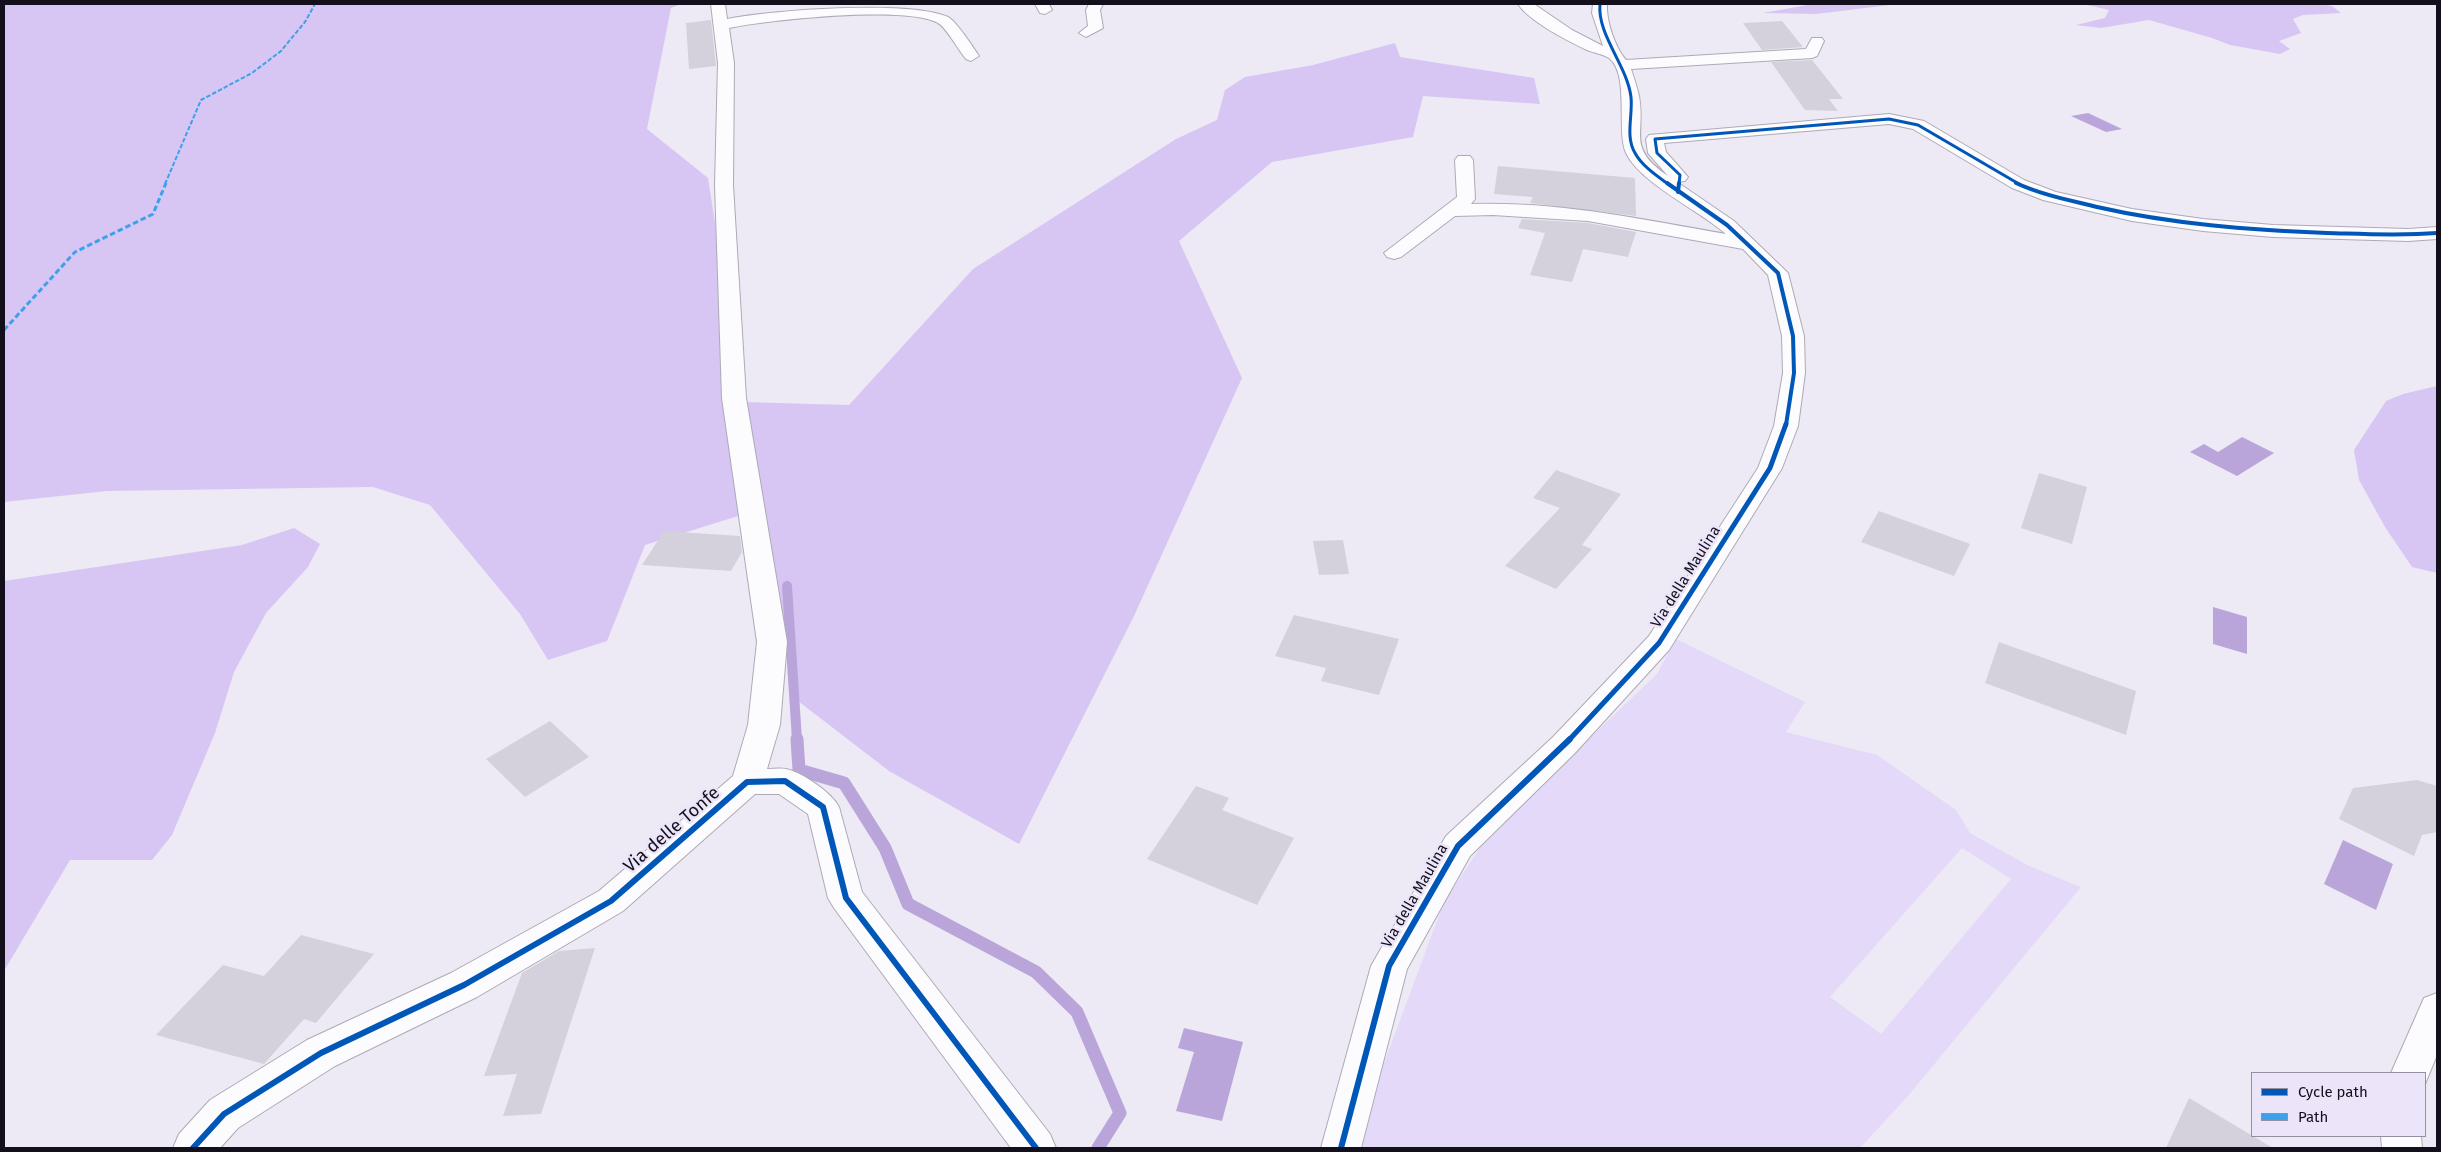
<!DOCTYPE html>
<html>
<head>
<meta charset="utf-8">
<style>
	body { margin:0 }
	#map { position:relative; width:2441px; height:1152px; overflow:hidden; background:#edeaf5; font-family:"Fira Sans",sans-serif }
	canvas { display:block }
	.frame { position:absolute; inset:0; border:5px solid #130f1b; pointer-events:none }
	.legend { position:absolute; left:2251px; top:1072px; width:175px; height:65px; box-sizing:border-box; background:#ece5fa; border:1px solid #958fa1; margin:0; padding:6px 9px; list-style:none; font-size:15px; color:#130f1b }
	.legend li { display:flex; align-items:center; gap:10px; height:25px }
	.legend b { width:25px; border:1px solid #958fa1 }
</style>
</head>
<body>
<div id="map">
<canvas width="2441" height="1152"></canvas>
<div class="frame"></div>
<ul class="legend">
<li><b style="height:6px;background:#0057b8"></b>Cycle path</li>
<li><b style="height:6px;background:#3da1ea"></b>Path</li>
</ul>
</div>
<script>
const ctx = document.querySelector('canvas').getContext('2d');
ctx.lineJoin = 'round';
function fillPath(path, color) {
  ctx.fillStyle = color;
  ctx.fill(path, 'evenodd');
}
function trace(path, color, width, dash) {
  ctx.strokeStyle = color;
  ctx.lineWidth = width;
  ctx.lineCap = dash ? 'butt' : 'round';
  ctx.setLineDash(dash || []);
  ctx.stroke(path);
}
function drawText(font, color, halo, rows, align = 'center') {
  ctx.font = font + ' "Fira Sans",sans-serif';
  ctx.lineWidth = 5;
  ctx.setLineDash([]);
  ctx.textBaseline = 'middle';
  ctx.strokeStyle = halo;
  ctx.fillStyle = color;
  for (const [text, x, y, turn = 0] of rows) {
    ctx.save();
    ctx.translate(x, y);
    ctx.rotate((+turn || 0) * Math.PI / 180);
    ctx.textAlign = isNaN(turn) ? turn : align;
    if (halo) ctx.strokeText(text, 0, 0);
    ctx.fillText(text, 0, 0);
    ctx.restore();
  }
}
fillPath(new Path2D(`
	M1676,639L1805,702L1786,732L1877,755L1956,810L1970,833L2029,866L2081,887L1908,1096L1860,1148H1362L1383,1066L1444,902L1489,834L1657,674ZM1962,848L2011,879L1881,1034L1830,997Z`), '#e4d9f9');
fillPath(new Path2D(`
	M4,4H681L671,8L647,129L708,178L743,402L849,405L973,269L1176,139L1217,120L1225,90L1245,77L1313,65L1395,43L1400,57L1534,78L1540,104L1423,96L1413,137L1272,162L1179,241L1242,378L1134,616L1019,844L889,771L798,701L751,512L645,545L607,641L548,660L520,614L430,505L373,487L107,491L4,502Z
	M1813,4H1898L1816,14L1763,13Z
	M2083,4H2318L2332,6L2341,13L2303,15L2293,19L2301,33L2279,41L2290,49L2280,54L2230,45L2212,38L2149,20L2101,28L2076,25L2105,18L2109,10Z
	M2437,386V573L2412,567L2385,527L2359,480L2354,450L2386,401L2403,394Z
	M294,528L320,544L308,567L266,613L234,672L215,733L172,835L152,860H70L4,971V581L242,545Z`), '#d7c6f4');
fillPath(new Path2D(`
	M2088,113L2122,129L2106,132L2071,116Z
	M2242,437L2274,453L2237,476L2190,452L2204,444L2218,452Z
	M2213,607L2247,617V654L2213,644Z
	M2343,840L2393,864L2376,910L2324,884Z
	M1184,1028L1243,1042L1222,1121L1176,1111L1194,1052L1178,1048Z`), '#baa5db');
trace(new Path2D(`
	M787,586L797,740`), '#baa5db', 10);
trace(new Path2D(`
	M797,739L799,770L844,783L885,848L908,904L1036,972L1077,1012L1120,1113L1098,1148`), '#baa5db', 13);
fillPath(new Path2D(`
	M711,20L716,66L689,69L686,23Z
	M1782,21L1803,47L1762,50L1743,23Z
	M1812,60L1843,99H1829L1838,111L1805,110L1771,62Z
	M1498,166L1635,178L1636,216L1530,203L1533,197L1494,194Z
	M1522,219L1588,223L1636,232L1628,257L1583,249L1572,282L1530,275L1545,233L1518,228Z
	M1556,470L1621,494L1582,545L1592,549L1556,589L1505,566L1560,508L1533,498Z
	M2039,473L2087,487L2072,544L2021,528Z
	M1879,511L1970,544L1954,576L1861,542Z
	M664,531L740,536L742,552L731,571L642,565Z
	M1343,540L1349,574L1319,575L1313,541Z
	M1294,615L1399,639L1379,695L1321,681L1326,668L1275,656Z
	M1999,642L2136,691L2126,735L1985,683Z
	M550,721L589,757L525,797L486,759Z
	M2417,780L2437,786V832L2422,835L2414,856L2339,819L2353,788Z
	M1196,786L1229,798L1222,810L1294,838L1257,905L1147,859Z
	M301,935L374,954L316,1023L304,1019L264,1064L156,1035L223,965L264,976Z
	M595,948L541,1114L503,1116L517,1074L484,1076L522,973L559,951Z
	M2189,1098L2273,1148H2166Z`), '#d4d0dc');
const minor = new Path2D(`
	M711,4H725L727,19C772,10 910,0 948,17C956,21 973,47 979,56L971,61L966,59C959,51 946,27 938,23C906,5 767,20 729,28L734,63L733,185L746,398L787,642L780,725L767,769C773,769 780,768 786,769C802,772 832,793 839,807L862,892L1050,1134L1056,1148H1011L834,908L828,898L808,814L779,794H755L623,911L477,997L335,1066L238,1128L220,1148H173L179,1134L210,1100L307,1040L451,973L599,891L733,776L748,725L757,642L722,398L715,185L718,63Z
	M1035,4H1049L1052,10L1045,14L1040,13Z
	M1089,4H1103L1100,10L1103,28L1086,37L1079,33L1088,26L1086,10Z
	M1518,4H1534L1572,30L1603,46L1592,13L1593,4H1607C1606,21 1615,47 1626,60L1806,49L1812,38H1822L1824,41L1817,56L1812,58L1631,69C1634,78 1637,87 1639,96C1646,135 1626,147 1668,176L1648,153L1646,139L1649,135L1889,114L1924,121L2024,180L2056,192L2132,209L2203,219L2273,225L2408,229L2437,227V239L2408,241L2273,237L2203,231L2132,221L2043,200L2012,188L1913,129L1889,124L1664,143L1666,152L1688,177L1685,181L1677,182L1734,221L1788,273L1804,336L1805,373L1798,426L1782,468L1669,650L1575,753L1470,856L1407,969L1361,1148H1321L1371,966L1446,836L1553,737L1649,636L1758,468L1774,426L1783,373L1782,336L1768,275L1743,249L1588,221L1493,215L1455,216L1401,257L1394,259L1387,257L1384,253L1457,197L1455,160L1458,156H1470L1473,160L1475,199L1471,204C1557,201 1641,219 1726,234C1700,211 1640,183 1626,153C1616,131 1630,74 1609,58C1603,54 1594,53 1587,50C1568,41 1530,22 1518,4Z
	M2437,993V1055L2425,1084V1073H2391L2424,998Z
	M2381,1136H2421L2422,1148H2382Z`);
trace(minor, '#adaab5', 2);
fillPath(minor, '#fcfcfe');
trace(new Path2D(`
	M165,184L201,100L252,73L281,51L305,22L315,4`), '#3da1ea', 2, [4.5, 2]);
trace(new Path2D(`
	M4,330L75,252L153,214L166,183`), '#3da1ea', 3, [5.5, 3]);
trace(new Path2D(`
	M1600,4C1597,35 1627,65 1631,97C1633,116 1625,136 1635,153C1642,166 1657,176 1668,184
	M1679,184L1680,175L1657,153L1655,139L1889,119L1918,125L2019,184`), '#0057b8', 3);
trace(new Path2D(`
	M1667,183L1727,225L1778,273L1793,336L1794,373L1786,425
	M2016,183C2042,195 2069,200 2097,207C2172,224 2249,230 2327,233C2364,234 2400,236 2437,233
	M1678,192L1679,183`), '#0057b8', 4);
trace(new Path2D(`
	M1569,740L1659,643L1770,468L1786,424`), '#0057b8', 5);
trace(new Path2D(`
	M193,1148L224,1114L321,1053L464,985L611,901L747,782L785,781L823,807L846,898L1036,1148
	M1341,1148L1389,966L1458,846L1570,739`), '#0057b8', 6);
drawText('15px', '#130f1b', '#ece5fa', [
	["Via della Maulina",1686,577,-58],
	["Via della Maulina",1415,896,-60]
]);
drawText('18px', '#130f1b', '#ece5fa', [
	["Via delle Tonfe",672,830,-41]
]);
</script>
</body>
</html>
